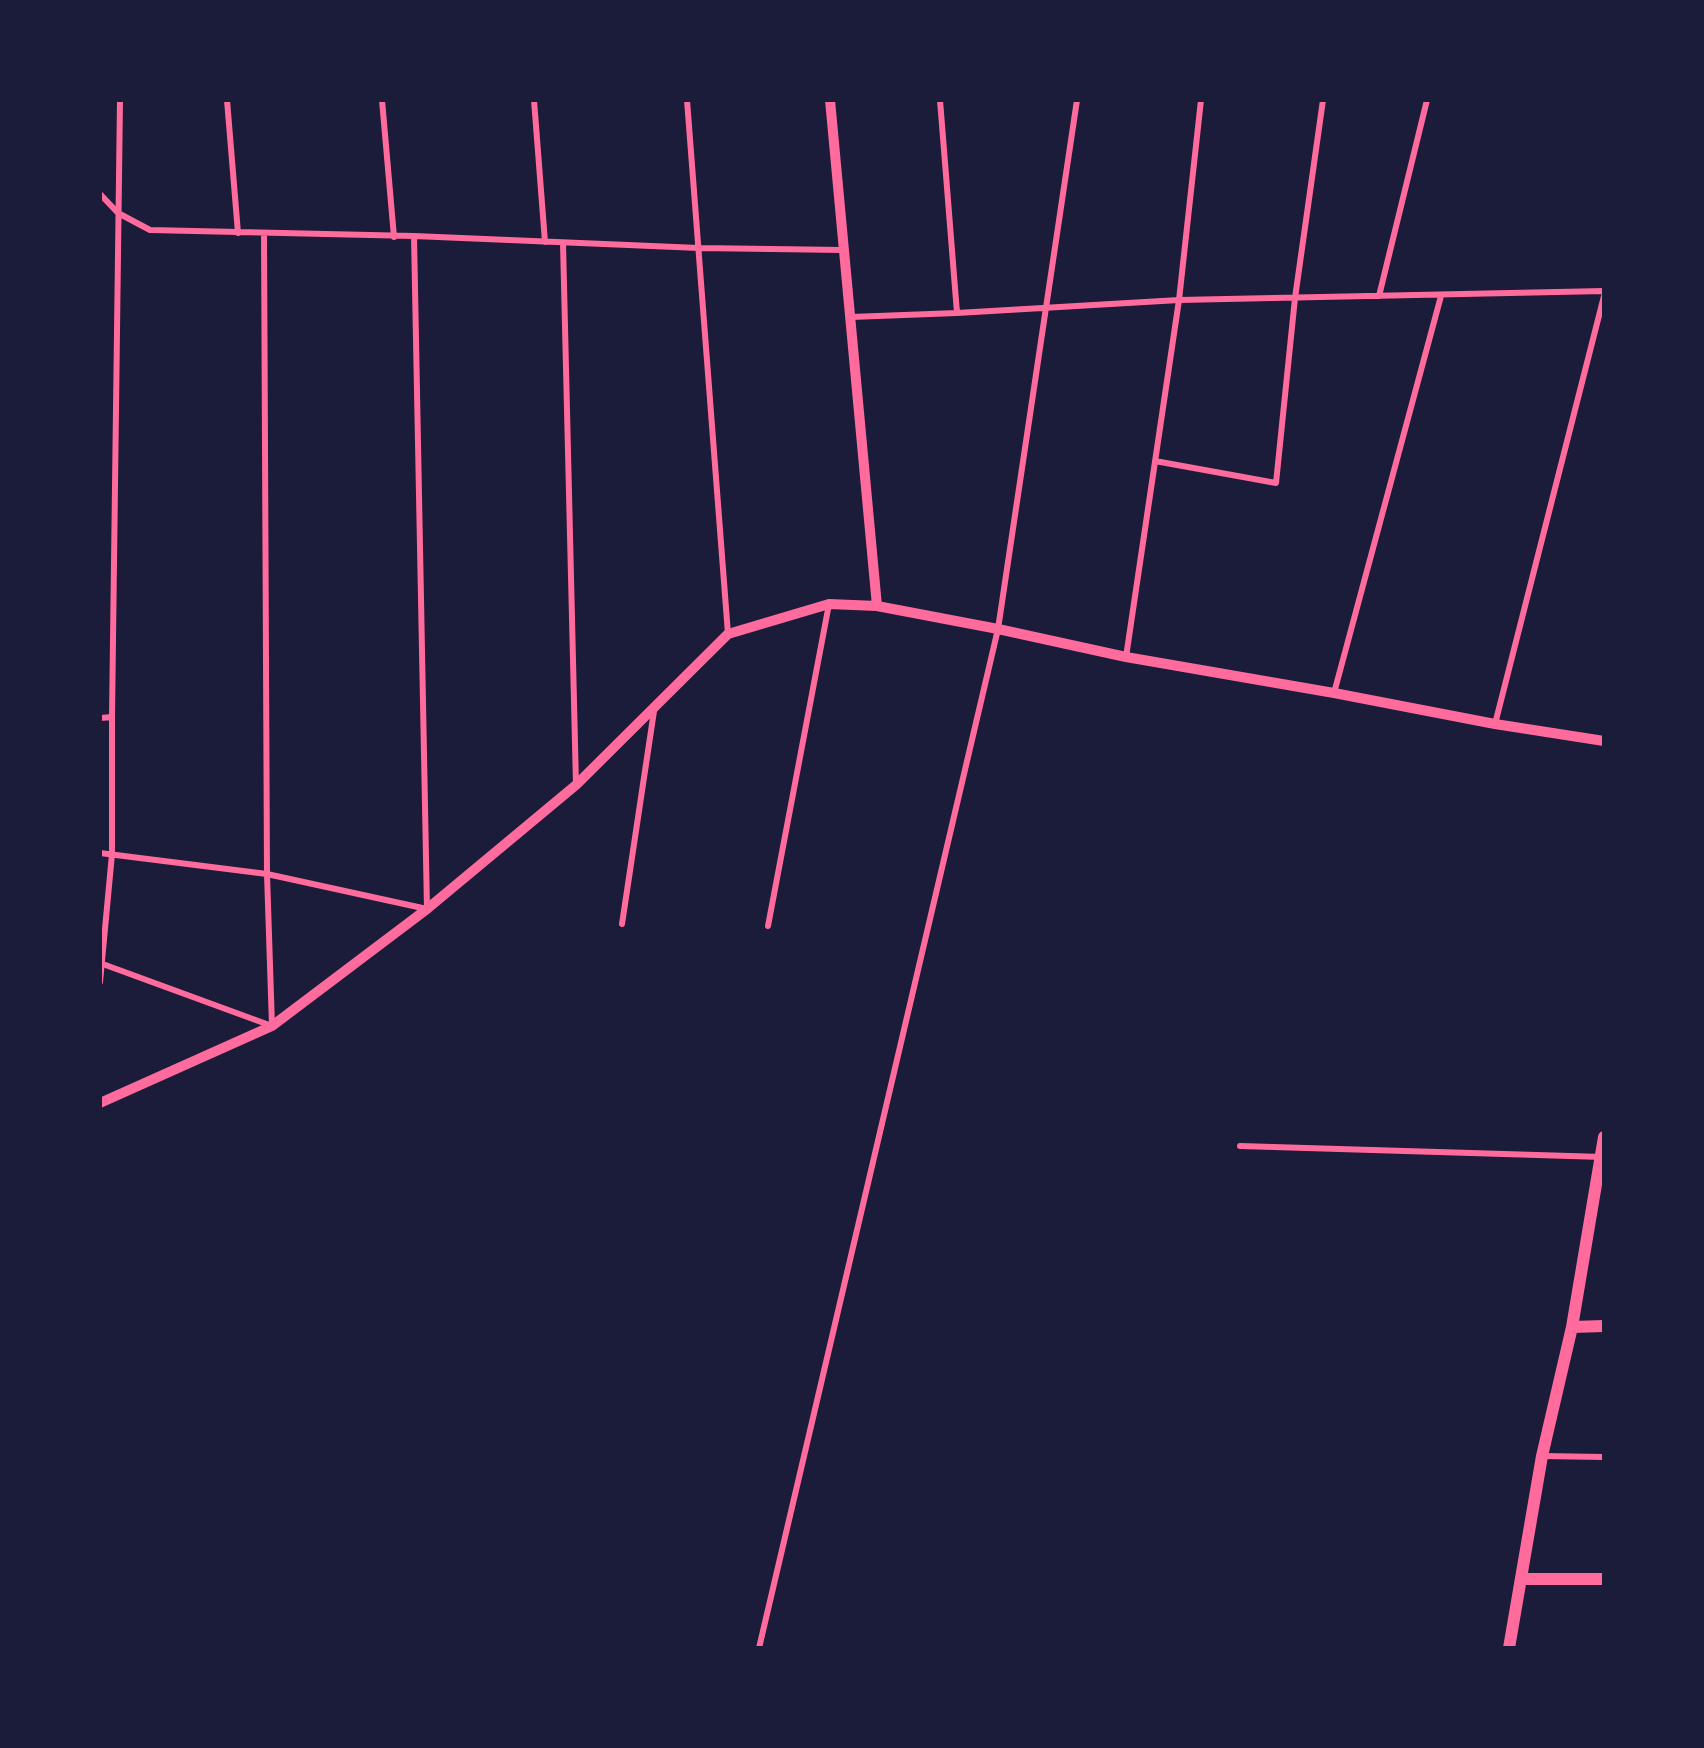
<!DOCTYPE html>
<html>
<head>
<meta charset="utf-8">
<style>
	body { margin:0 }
	#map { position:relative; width:1704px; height:1748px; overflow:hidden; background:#1b1b3a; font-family:"Asap Condensed",sans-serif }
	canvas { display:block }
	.frame { position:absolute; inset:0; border:102px solid #1b1b3a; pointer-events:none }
</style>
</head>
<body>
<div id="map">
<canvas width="1704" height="1748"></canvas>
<div class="frame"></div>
</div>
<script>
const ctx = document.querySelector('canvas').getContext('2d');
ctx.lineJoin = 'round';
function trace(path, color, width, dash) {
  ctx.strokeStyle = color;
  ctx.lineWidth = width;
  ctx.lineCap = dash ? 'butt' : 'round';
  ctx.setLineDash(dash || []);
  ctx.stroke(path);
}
trace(new Path2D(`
	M227,100L238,233
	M382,100L394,237
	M534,100L545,242
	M687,100L728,634
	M940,100L957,313
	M100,194L118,213L150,230L414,236L699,248L843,250
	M563,243L576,785
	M1379,296L1427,100
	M851,317L957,313L1179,300L1604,291
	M1155,461L1276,483L1295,298L1323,100
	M1126,657L1179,300L1201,100
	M1334,693L1441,296
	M100,718L112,717
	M1495,724L1604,296
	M100,853L267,874L427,909L414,236
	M622,924L654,711
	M768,926L829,604
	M100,963L272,1026L267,874L264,233
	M100,982L112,854V717L120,100
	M1240,1146L1603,1157
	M1542,1456L1604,1457
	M759,1648L998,629L1077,100`), '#ff6b9d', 6);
trace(new Path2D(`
	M830,100L877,606
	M100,1103L272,1026L427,909L576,785L728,634L829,604L877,606L998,629L1126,657L1334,693L1495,724L1604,741`), '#ff6b9d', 10);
trace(new Path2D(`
	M1572,1327L1604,1326
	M1522,1579H1604
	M1509,1648L1542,1456L1572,1327L1604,1137`), '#ff6b9d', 12);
</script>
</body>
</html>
